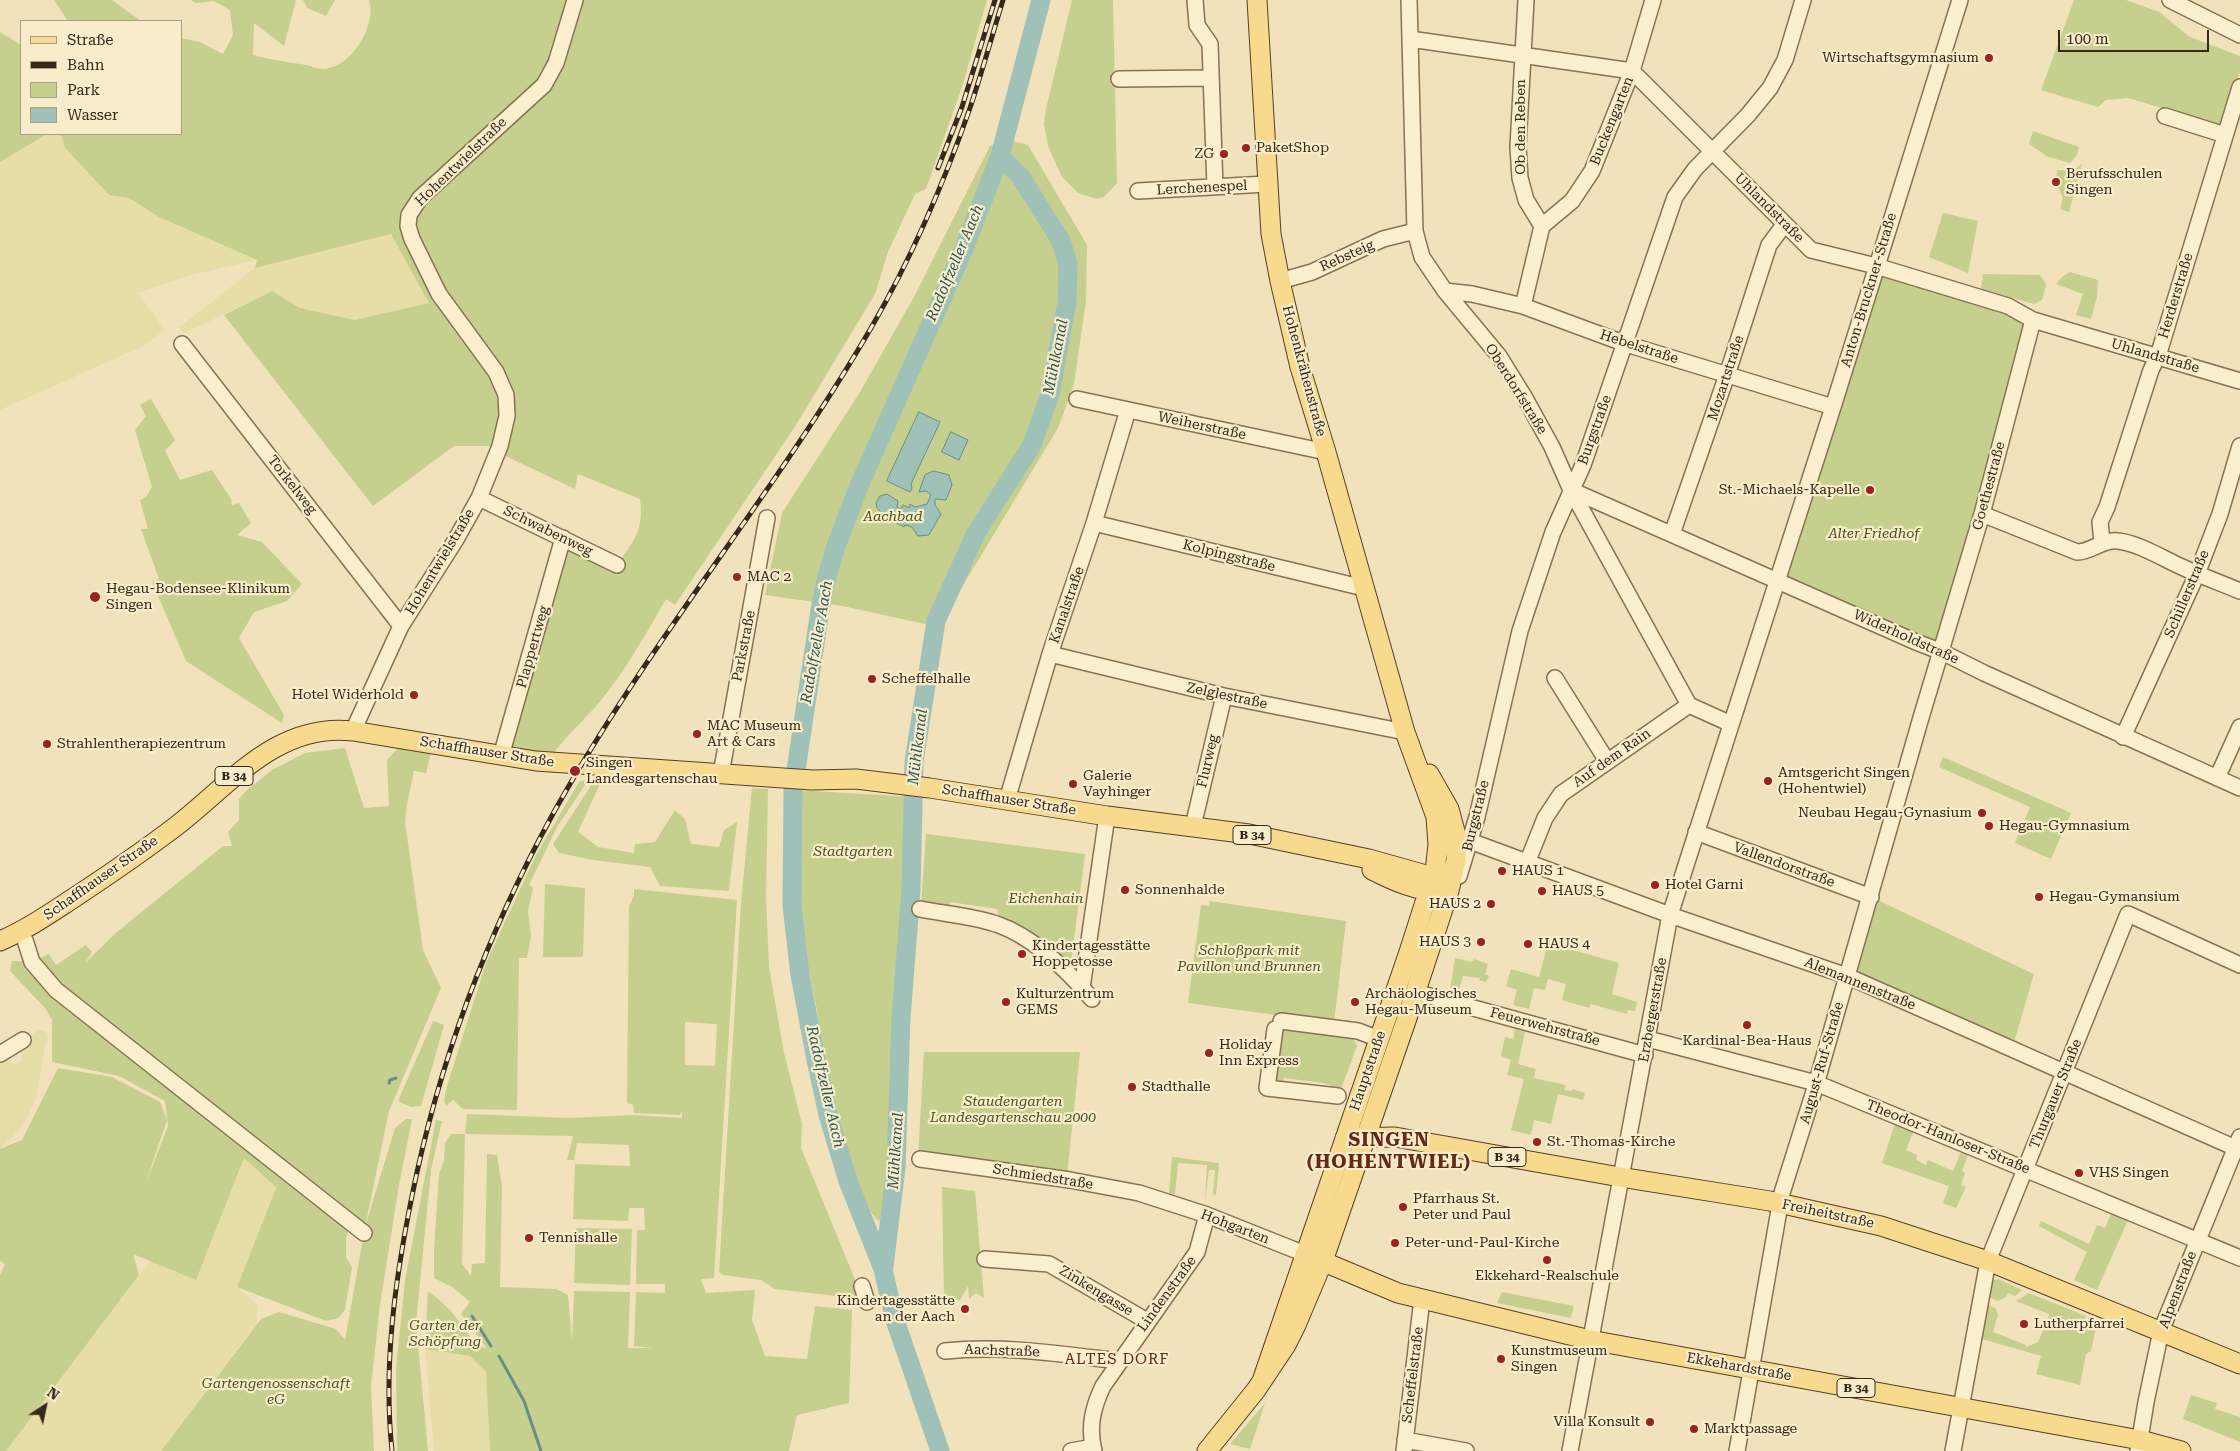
<!DOCTYPE html>
<html>
<head>
<meta charset="utf-8">
<style>
	body { margin:0 }
	#map { position:relative; width:2240px; height:1451px; overflow:hidden; background:#f1e2bb; font-family:"Roboto Serif",serif }
	canvas { display:block }
	.legend { position:absolute; left:20px; top:20px; width:162px; height:115px; box-sizing:border-box; background:#f8eccb; border:1px solid #aa9e84; margin:0; padding:6px 9px; list-style:none; font-size:15px; color:#36281a }
	.legend li { display:flex; align-items:center; gap:10px; height:25px }
	.legend b { width:25px; border:1px solid #aa9e84 }
	.north { position:absolute; left:20px; top:1381px; width:50px; height:50px; -webkit-text-stroke:4px #f8eccb; paint-order:stroke; rotate:34deg; font-size:14px; font-weight:700; line-height:20px; text-align:center; color:#36281a }
	.north::after { content:''; display:block; margin:auto; width:18px; height:22px; background:#36281a; clip-path:polygon(50% 0,100% 100%,50% 72%,0 100%) }
	.scale { position:absolute; left:2058px; top:30px; width:151px; height:22px; box-sizing:border-box; border:2px solid #36281a; border-top:0; padding-left:6px; font-size:15px; line-height:18px; white-space:nowrap; color:#36281a; -webkit-text-stroke:4px #f8eccb; paint-order:stroke }
</style>
</head>
<body>
<div id="map">
<canvas width="2240" height="1451"></canvas>
<ul class="legend">
<li><b style="height:6px;background:#f8da8e"></b>Straße</li>
<li><b style="height:6px;background:#36281a"></b>Bahn</li>
<li><b style="height:14px;background:#c5cf8e"></b>Park</li>
<li><b style="height:14px;background:#9fc1b8"></b>Wasser</li>
</ul>
<div class="north">N</div>
<div class="scale">100 m</div>
</div>
<script>
const ctx = document.querySelector('canvas').getContext('2d');
ctx.lineJoin = 'round';
function fillPath(path, color) {
  ctx.fillStyle = color;
  ctx.fill(path, 'evenodd');
}
function trace(path, color, width, dash) {
  ctx.strokeStyle = color;
  ctx.lineWidth = width;
  ctx.lineCap = dash ? 'butt' : 'round';
  ctx.setLineDash(dash || []);
  ctx.stroke(path);
}
function drawText(font, color, halo, rows, align = 'center') {
  ctx.font = font + ' "Roboto Serif",serif';
  ctx.lineWidth = 4.5;
  ctx.setLineDash([]);
  ctx.textBaseline = 'middle';
  ctx.strokeStyle = halo;
  ctx.fillStyle = color;
  for (const [text, x, y, turn = 0] of rows) {
    ctx.save();
    ctx.translate(x, y);
    ctx.rotate((+turn || 0) * Math.PI / 180);
    ctx.textAlign = isNaN(turn) ? turn : align;
    if (halo) ctx.strokeText(text, 0, 0);
    ctx.fillText(text, 0, 0);
    ctx.restore();
  }
}
fillPath(new Path2D(`
	M47,134H58L62,137L65,148L109,195L129,198L159,217L257,260L187,276L138,293L165,330L143,346L0,410V162Z
	M391,234L430,303L355,320L300,308L272,291L185,333L178,328L255,268Z
	M44,1030L49,1036L45,1046L36,1098L23,1126L0,1149V1060L7,1057L13,1065L22,1061L21,1050L24,1041L37,1031Z
	M244,1158L276,1188L237,1287L258,1305L257,1323L161,1451H6L150,1261L196,1279Z
	M425,1349L470,1356L486,1372L490,1451H434Z`), '#e7dea7');
fillPath(new Path2D(`
	M54,0H112L141,21H68Z
	M191,0H296L284,46L254,23L253,55C271,60 288,62 307,65C311,66 317,69 322,69C351,69 377,26 369,0H987L963,84L926,189L915,194L888,252L875,294L796,425L675,605L666,599C647,632 629,664 606,694C590,715 569,732 553,754L504,747L563,538L617,565C634,540 644,531 640,499L578,474L575,489L497,452L499,446H454L373,506L224,315L272,291L300,308L355,320L429,303L391,234L255,268L257,260L159,217L129,198L109,195L65,148L62,137L58,134H181V38L200,42L223,54L233,35L230,10L214,1L196,3Z
	M303,0H335L326,16L307,8Z
	M1072,0H1113L1117,183L1104,197L1097,199L1078,193L1062,177L1048,146L1044,124L1046,109Z
	M2074,0H2126L2159,12L2190,37L2240,56V72L2222,126L2128,98L2106,100L2098,107L2041,90Z
	M0,32L21,45V134H47L0,162Z
	M2033,131L2079,147L2077,155L2070,163L2048,157L2029,144Z
	M1009,140L1028,145L1087,245L1086,301L1074,384L1058,428L938,627L843,606L765,595L782,513L860,392L915,295L990,146Z
	M2082,164L2069,212L2060,209L2063,198L2056,183L2057,170H2074Z
	M1943,213L1978,221L1968,273L1929,257Z
	M1876,266L2033,320L1942,652L1778,580Z
	M2070,272L2098,280L2097,297L2091,319L2076,315L2083,294L2056,284L2063,276Z
	M1983,274L2040,275L2046,285L2042,300L2034,304L1981,289Z
	M151,399L175,440L165,451L180,480L212,470L231,499L232,505L239,503L251,523L237,535L262,542L302,584L287,601L254,612L239,638L284,715L282,723L186,661L152,582L159,579L141,529H148L140,500L146,497L152,487L135,430L146,416L140,405Z
	M400,746L431,753L426,773L414,771L407,804L405,822L423,950L441,988L389,1111L365,1227L395,1128L406,1119H412L399,1185L380,1305L371,1386L374,1451H161L261,1319L279,1312L336,1329L345,1340L364,1233L351,1223L346,1238V1257L352,1267L345,1310L338,1318L326,1321L237,1287L276,1188L279,1190L244,1158L196,1280L133,1254L139,1275L6,1451H0V1275L5,1264L0,1261V1149L22,1140L58,1068L112,1077L160,1102L167,1120L145,1185L168,1126L165,1101L119,1076L52,1062V1020L46,1009L10,971L12,961L32,962L49,954L56,965L86,945L92,952L85,963L117,932L223,846H232L228,832L239,820V799L247,790L272,770L305,753L345,748L364,808L389,806L387,760Z
	M1943,757L2071,813L2051,859L2015,843L2030,807L1939,767Z
	M596,778L599,786L578,832L598,847L634,853L635,844L655,842L675,810L685,819L691,844L719,847L724,830L737,822L729,891L660,886L650,867L593,860L559,853L553,844Z
	M589,779L557,827L529,885L533,888L528,911L531,935L527,958H519L517,1110L463,1109L453,1100L446,1106L444,1100L447,1086L486,963L536,855L579,782Z
	M752,788L768,789L766,897L769,967L784,1053L802,1124L801,1148L863,1299L775,1289L761,1280L723,1275L719,1272L741,903Z
	M795,790L915,797L900,1019L895,1167L879,1222L843,1178L821,1052L817,1010L795,906Z
	M926,834L1085,854L1070,971L1001,923L997,909L950,902L948,911L921,906Z
	M545,884L585,888L583,957H543Z
	M634,889L737,900L714,1278L701,1279L706,1293L755,1290L752,1320L765,1356L807,1359L815,1306L852,1310L849,1403L797,1415L789,1451H490L486,1372L470,1356L425,1349L428,1291C439,1299 449,1308 457,1319C466,1330 473,1344 487,1349L461,1314L470,1302L452,1287L434,1278V1249L439,1174L444,1161L445,1143L451,1134H465L467,1114L569,1118L633,1115L682,1118V1112L680,1115L634,1113L633,1105L627,1103L629,906L634,896ZM685,1022L717,1024L715,1066L685,1065ZM465,1134L573,1136L567,1160H574L577,1143L629,1145L630,1166L575,1164L573,1219L628,1221L629,1208H644L645,1230H637L636,1284H665V1293L636,1292L634,1346L653,1348H628L630,1292L574,1291L572,1341L568,1295L556,1289L500,1287L502,1187L497,1155L487,1154L485,1263L472,1264L471,1276L462,1264Z
	M1871,897L2034,974L2012,1049L1847,976Z
	M1210,901L1346,921L1334,1023L1188,1003L1201,905L1209,906Z
	M1548,943L1619,963L1612,994L1637,1002L1635,1011L1628,1010L1627,1014L1591,1004L1589,1008L1562,1000L1566,984L1548,979L1545,990L1534,988L1529,1009L1513,1005L1517,990L1506,986L1511,969L1539,977Z
	M1455,958L1472,962L1474,959L1488,964L1485,974L1489,976L1486,982L1479,980L1480,978L1463,976L1456,1000L1449,997Z
	M433,1021L444,1025L421,1106L411,1107L398,1101Z
	M1285,1028L1352,1037L1357,1046L1341,1089L1323,1083L1284,1078L1283,1081L1271,1079L1277,1033Z
	M1515,1029L1525,1032L1518,1064L1536,1069L1534,1078L1566,1085L1564,1090L1572,1091L1573,1089L1585,1093L1583,1100L1558,1094L1551,1124L1534,1120L1531,1135L1511,1130L1524,1079L1507,1075L1511,1060L1501,1056L1505,1037L1513,1039Z
	M924,1052H1080L1067,1176L918,1157Z
	M436,1120L442,1121L431,1170L416,1323L428,1451H397L396,1369L405,1280Z
	M1895,1123L1914,1130L1906,1150L1917,1155L1916,1160L1926,1165L1928,1160L1953,1171L1961,1152L1968,1155L1962,1171L1965,1173L1961,1185L1966,1187L1956,1208L1943,1203L1949,1186L1882,1163Z
	M1172,1157L1219,1163L1216,1195L1213,1194L1215,1170H1209L1205,1201L1207,1165L1178,1163L1175,1194H1169Z
	M942,1187L975,1191L984,1298L976,1293L969,1299L968,1286L960,1300L944,1301Z
	M2112,1212L2129,1218L2097,1290L2074,1280L2087,1252L2039,1226L2041,1221L2089,1244L2097,1225L2105,1228Z
	M576,1228L632,1229L630,1285L574,1283Z
	M1998,1279L2022,1290L2015,1296L2008,1293L2006,1297L1998,1301L1989,1297L1988,1289L1991,1281Z
	M1502,1292L1574,1306L1571,1318L1497,1303Z
	M2029,1293L2086,1316L2084,1324L2081,1325L2096,1328L2091,1351L2086,1354L2080,1385L2036,1374L2041,1356L1982,1339L1988,1305L1996,1309L1998,1315L1993,1332L2026,1345V1347L2038,1342L2046,1323L2048,1324L2049,1314L2016,1301Z
	M2191,1395L2217,1403L2215,1409L2240,1417V1442L2183,1419Z
	M1265,1403L1250,1449L1230,1444Z`), '#c5cf8e');
const water = new Path2D(`
	M919,412L940,422L911,484L912,488L910,492L887,481Z
	M951,432L968,440L959,460L942,452Z
	M934,471L949,475L952,485L946,500L935,499V505L941,514L929,535L918,536L912,527L905,525L904,527L889,519L890,515L885,516L877,508L876,503L880,496L887,494L898,501L897,507L901,509L903,505L909,508L910,504L915,507L927,504L931,495L926,491L919,492L925,475Z`);
fillPath(water, '#9fc1b8');
trace(water, '#678f86', 1);
trace(new Path2D(`
	M389,1083L390,1080L396,1078
	M472,1316L491,1346
	M499,1356L524,1401L541,1451`), '#678f86', 3);
trace(new Path2D(`
	M884,1266L896,1168L901,1018L911,890L914,762L936,621L976,533L1032,445L1050,394L1067,302L1068,264L1061,241L1020,176L1000,156
	M940,1451L894,1317L883,1269L848,1181L828,1115L816,1060L800,975L792,906L793,790L820,610L827,576L836,546L859,486L963,251L1000,156L1041,0`), '#9fc1b8', 19);
const minor = new Path2D(`
	M1195,0L1197,25L1210,44L1215,187
	M1409,0L1415,231L1422,257L1445,291L1499,356L1525,398L1552,447L1571,490L1689,705
	M2170,0L2240,35
	M1410,39L1632,71L1811,250L1876,266L2008,306L2033,320L2240,381
	M1119,79L1210,78
	M2165,116L2225,135
	M1138,191L1267,184
	M1542,226L1572,201L1592,171L1632,71L1653,0
	M1280,281L1312,272L1383,239L1415,231
	M1445,291L1472,294L1523,306L1626,344L1833,407
	M1523,306L1542,226L1526,200L1520,178L1518,147L1526,0
	M182,344L401,626
	M1077,399L1326,452
	M1571,490L1916,642L1942,652L1984,673L2240,788
	M479,498L617,565
	M1982,514L2077,552C2092,552 2102,539 2118,541C2138,543 2164,559 2182,567C2201,576 2221,583 2240,591
	M1094,523L1364,588
	M1672,534L1727,375L1769,245L1784,225
	M2102,542L2100,522L2107,507L2151,370L2158,356L2240,87
	M1050,654L1224,696L1405,732
	M1555,678L1607,761
	M353,731L401,626L455,541L479,498L500,446L507,416L506,395L496,372L439,294L412,239L408,226L409,215L420,198L544,85L556,63L575,0
	M2123,737L2197,574L2220,514L2240,446
	M501,756L563,538
	M721,774L767,518
	M2217,778L2240,727
	M1007,800L1050,654L1094,523L1128,410
	M1193,826L1224,696
	M1696,832L1871,897
	M1470,841L1670,915L1847,976L2240,1150
	M1527,863L1545,818L1561,794L1689,705L1731,724
	M1459,876L1477,817L1520,631L1553,532L1583,465L1675,197L1695,169L1748,115L1770,88L1785,60L1803,0
	M920,909C945,914 975,916 999,925C1035,938 1067,970 1092,999
	M25,940L32,962L56,990L364,1233
	M1082,988L1107,816
	M1415,992L1645,1055
	M1281,1021L1358,1031L1379,1039
	M1275,1029L1267,1088L1338,1096
	M1648,1039L1816,1083L2240,1258
	M0,1054L23,1040
	M920,1159L1070,1180L1139,1193L1207,1215L1305,1254
	M985,1259L1049,1264L1147,1321
	M862,1286L867,1302
	M945,1351C1003,1345 1061,1354 1119,1361
	M1405,1440L1466,1451
	M1071,1451L1093,1447
	M1094,1451C1088,1427 1093,1407 1103,1386L1197,1252L1207,1215
	M1404,1451L1422,1299
	M1570,1451L1670,915L1833,407L1960,0
	M1737,1451L1782,1193L1815,1088L1920,721L1982,514L2033,320
	M1953,1451L1988,1261L2128,914L2240,965
	M2138,1451L2146,1402L2161,1331L2240,1137`);
const major = new Path2D(`
	M1257,0L1271,234L1280,281L1300,367L1326,452L1405,732L1436,817L1438,845L1435,871L1409,952L1263,1378
	M1372,870C1392,880 1417,892 1440,891
	M0,941C26,930 49,914 72,899C107,876 142,852 175,827C229,786 276,722 353,731L536,761L812,780L856,779L930,788L1107,816L1249,834L1369,859L1433,877L1449,891
	M1345,1138L1395,1137L1620,1177L1770,1201L1881,1226L1988,1261L2240,1364
	M1305,1254L1398,1293L1590,1340L2140,1440L2181,1451
	M1207,1451L1256,1390L1286,1345L1296,1325L1323,1261L1407,1018L1449,891L1456,860V835L1449,809L1429,774`);
trace(minor, '#897154', 18);
trace(major, '#553f29', 21);
trace(minor, '#fbefce', 15);
trace(major, '#f8da8e', 19);
const rail = new Path2D(`
	M938,168L962,107L995,0
	M392,1451C383,1365 395,1280 412,1196C439,1061 488,932 554,812C648,643 774,495 871,328C911,259 944,183 970,108C982,72 992,36 1003,0`);
trace(rail, '#36281a', 5);
trace(rail, '#f8eccb', 3, [9]);
for (const [x, y, r, color] of [
	[1989,58,5,"#9c2220"],
	[1246,148,5,"#9c2220"],
	[1224,154,5,"#9c2220"],
	[2056,182,5,"#9c2220"],
	[1870,490,5,"#9c2220"],
	[737,577,5,"#9c2220"],
	[95,597,6,"#9c2220"],
	[872,679,5,"#9c2220"],
	[414,695,5,"#9c2220"],
	[697,734,5,"#9c2220"],
	[47,744,5,"#9c2220"],
	[575,771,6,"#9c2220"],
	[1768,781,5,"#9c2220"],
	[1073,784,5,"#9c2220"],
	[1982,813,5,"#9c2220"],
	[1989,826,5,"#9c2220"],
	[1502,871,5,"#9c2220"],
	[1655,885,5,"#9c2220"],
	[1125,890,5,"#9c2220"],
	[1542,891,5,"#9c2220"],
	[2039,897,5,"#9c2220"],
	[1491,904,5,"#9c2220"],
	[1481,942,5,"#9c2220"],
	[1528,944,5,"#9c2220"],
	[1022,954,5,"#9c2220"],
	[1006,1002,5,"#9c2220"],
	[1355,1002,5,"#9c2220"],
	[1747,1025,5,"#9c2220"],
	[1209,1053,5,"#9c2220"],
	[1132,1087,5,"#9c2220"],
	[1537,1142,5,"#9c2220"],
	[2079,1173,5,"#9c2220"],
	[1403,1207,5,"#9c2220"],
	[529,1238,5,"#9c2220"],
	[1395,1243,5,"#9c2220"],
	[1547,1260,5,"#9c2220"],
	[965,1309,5,"#9c2220"],
	[2024,1324,5,"#9c2220"],
	[1501,1359,5,"#9c2220"],
	[1650,1422,5,"#9c2220"],
	[1694,1429,5,"#9c2220"]
]) {
  const dot = new Path2D();
  dot.arc(x, y, r, 0, 2 * Math.PI);
  ctx.fillStyle = color;
  ctx.fill(dot);
  trace(dot, '#f8eccb', 2);
}
for (const [x, y, w] of [
	[234,776,38],
	[1252,835,38],
	[1507,1157,38],
	[1856,1388,38]
]) {
  const box = new Path2D();
  box.roundRect(x - w / 2, y - 9.5, w, 19, 4);
  ctx.fillStyle = '#f8eccb';
  ctx.fill(box);
  trace(box, '#36281a', 1);
}
drawText('bold 12px', '#36281a', null, [
	["B 34",234,776],
	["B 34",1252,835],
	["B 34",1507,1157],
	["B 34",1856,1388]
]);
drawText('14px', '#36281a', '#f8eccb', [
	["Wirtschaftsgymnasium",1979,58,"right"],
	["PaketShop",1256,148],
	["ZG",1214,154,"right"],
	["Berufsschulen",2066,174],
	["Singen",2066,190],
	["St.-Michaels-Kapelle",1860,490,"right"],
	["MAC 2",747,577],
	["Hegau-Bodensee-Klinikum",106,589],
	["Singen",106,605],
	["Scheffelhalle",882,679],
	["Hotel Widerhold",404,695,"right"],
	["MAC Museum",707,726],
	["Art & Cars",707,742],
	["Strahlentherapiezentrum",57,744],
	["Singen",586,763],
	["Landesgartenschau",586,779],
	["Amtsgericht Singen",1778,773],
	["(Hohentwiel)",1778,789],
	["Galerie",1083,776],
	["Vayhinger",1083,792],
	["Neubau Hegau-Gynasium",1972,813,"right"],
	["Hegau-Gymnasium",1999,826],
	["HAUS 1",1512,871],
	["Hotel Garni",1665,885],
	["Sonnenhalde",1135,890],
	["HAUS 5",1552,891],
	["Hegau-Gymansium",2049,897],
	["HAUS 2",1481,904,"right"],
	["HAUS 3",1471,942,"right"],
	["HAUS 4",1538,944],
	["Kindertagesstätte",1032,946],
	["Hoppetosse",1032,962],
	["Kulturzentrum",1016,994],
	["GEMS",1016,1010],
	["Archäologisches",1365,994],
	["Hegau-Museum",1365,1010],
	["Kardinal-Bea-Haus",1747,1041,"center"],
	["Holiday",1219,1045],
	["Inn Express",1219,1061],
	["Stadthalle",1142,1087],
	["St.-Thomas-Kirche",1547,1142],
	["VHS Singen",2089,1173],
	["Pfarrhaus St.",1413,1199],
	["Peter und Paul",1413,1215],
	["Tennishalle",539,1238],
	["Peter-und-Paul-Kirche",1405,1243],
	["Ekkehard-Realschule",1547,1276,"center"],
	["Kindertagesstätte",955,1301,"right"],
	["an der Aach",955,1317,"right"],
	["Lutherpfarrei",2034,1324],
	["Kunstmuseum",1511,1351],
	["Singen",1511,1367],
	["Villa Konsult",1640,1422,"right"],
	["Marktpassage",1704,1429]
], 'left');
drawText('14px', '#36281a', '#f8eccb', [
	["Buckengarten",1612,121,-68],
	["Ob den Reben",1521,127,-90],
	["Hohentwielstraße",461,162,-44],
	["Lerchenespel",1202,188,-3],
	["Uhlandstraße",1769,208,45],
	["Rebsteig",1347,256,-24],
	["Anton-Bruckner-Straße",1869,290,-73],
	["Herderstraße",2176,296,-73],
	["Hebelstraße",1639,347,18],
	["Uhlandstraße",2155,356,16],
	["Hohenkrähenstraße",1304,371,75],
	["Mozartstraße",1726,378,-72],
	["Oberdorfstraße",1516,389,58],
	["Weiherstraße",1202,426,12],
	["Burgstraße",1595,430,-70],
	["Torkelweg",292,485,52],
	["Goethestraße",1989,486,-75],
	["Schwabenweg",548,531,26],
	["Kolpingstraße",1229,556,14],
	["Hohentwielstraße",440,562,-59],
	["Schillerstraße",2187,594,-67],
	["Kanalstraße",1067,605,-71],
	["Widerholdstraße",1906,637,24],
	["Parkstraße",744,646,-79],
	["Plappertweg",533,647,-74],
	["Zelglestraße",1227,696,12],
	["Schaffhauser Straße",487,752,9],
	["Auf dem Rain",1612,758,-35],
	["Flurweg",1208,761,-77],
	["Schaffhauser Straße",1009,800,9],
	["Burgstraße",1476,816,-76],
	["Vallendorstraße",1784,865,20],
	["Schaffhauser Straße",101,878,-35],
	["Alemannenstraße",1860,984,22],
	["Erzbergerstraße",1653,1010,-80],
	["Feuerwehrstraße",1545,1027,15],
	["August-Ruf-Straße",1822,1063,-74],
	["Hauptstraße",1368,1071,-71],
	["Thurgauer Straße",2056,1094,-68],
	["Theodor-Hanloser-Straße",1948,1137,22],
	["Schmiedstraße",1043,1177,9],
	["Freiheitstraße",1828,1214,12],
	["Hohgarten",1235,1227,21],
	["Alpenstraße",2178,1290,-69],
	["Zinkengasse",1096,1291,31],
	["Lindenstraße",1167,1294,-54],
	["Aachstraße",1002,1351,2],
	["Ekkehardstraße",1739,1367,10],
	["Scheffelstraße",1413,1375,-83]
]);
drawText('italic 14px', '#45541f', '#f8eccb', [
	["Aachbad",893,517],
	["Alter Friedhof",1874,534],
	["Stadtgarten",853,852],
	["Eichenhain",1046,899],
	["Schloßpark mit",1249,951],
	["Pavillon und Brunnen",1249,967],
	["Staudengarten",1013,1102],
	["Landesgartenschau 2000",1013,1118],
	["Garten der",445,1326],
	["Schöpfung",445,1342],
	["Gartengenossenschaft",276,1384],
	["eG",276,1400]
]);
drawText('italic 15px', '#285756', '#f8eccb', [
	["Radolfzeller Aach",955,263,-67],
	["Mühlkanal",1056,357,-79],
	["Radolfzeller Aach",817,642,-80],
	["Mühlkanal",918,747,-83],
	["Radolfzeller Aach",825,1087,77],
	["Mühlkanal",896,1151,-86]
]);
ctx.letterSpacing = '1px';
drawText('15px', '#662916', '#f8eccb', [
	["ALTES DORF",1117,1360]
]);
ctx.letterSpacing = '0px';
ctx.letterSpacing = '1px';
drawText('bold 19px', '#662916', '#f8eccb', [
	["SINGEN",1389,1140],
	["(HOHENTWIEL)",1389,1162]
]);
ctx.letterSpacing = '0px';
</script>
</body>
</html>
